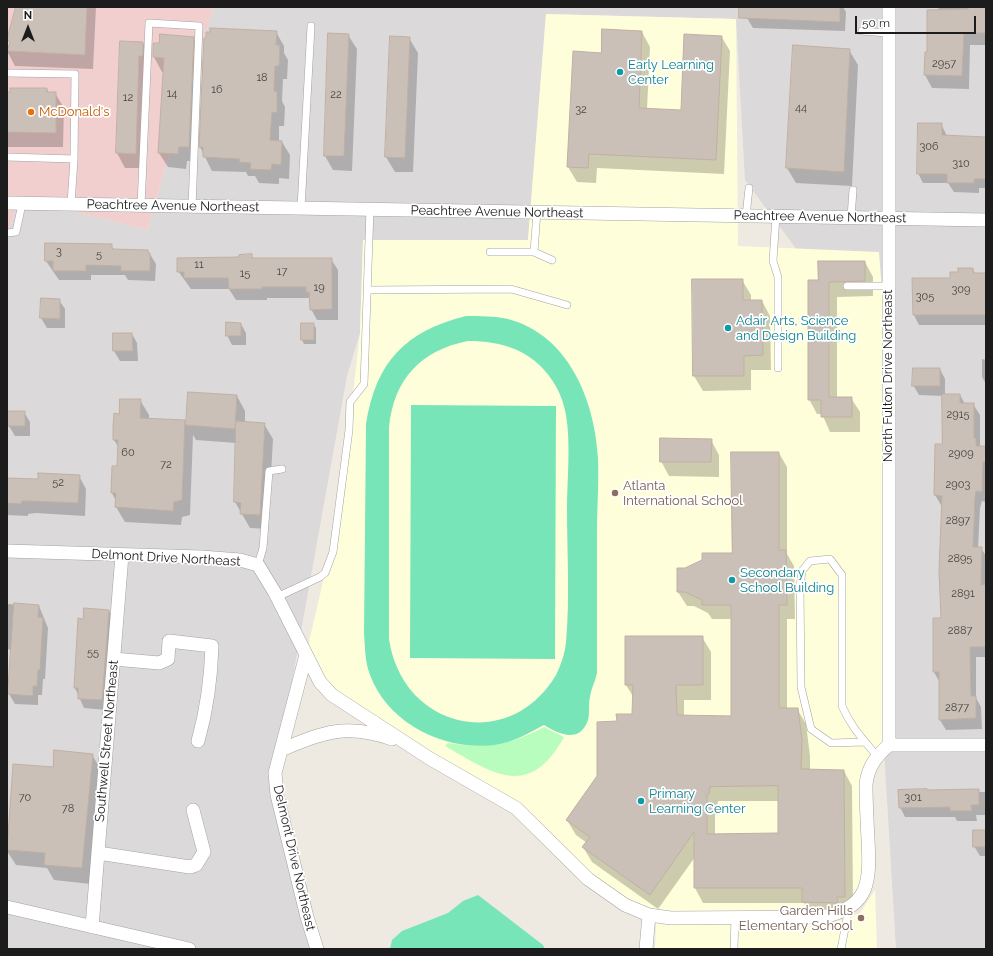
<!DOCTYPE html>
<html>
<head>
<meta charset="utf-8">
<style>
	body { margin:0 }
	#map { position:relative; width:993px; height:956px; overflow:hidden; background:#efeae1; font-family:Raleway,sans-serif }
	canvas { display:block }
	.frame { position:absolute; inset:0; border:8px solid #1c1c1c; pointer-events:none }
	.north { position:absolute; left:8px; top:8px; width:40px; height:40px; -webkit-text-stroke:3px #fff; paint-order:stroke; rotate:0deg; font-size:11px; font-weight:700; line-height:16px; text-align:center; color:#1c1c1c }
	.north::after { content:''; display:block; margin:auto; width:14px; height:18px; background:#1c1c1c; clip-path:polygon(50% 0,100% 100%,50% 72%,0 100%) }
	.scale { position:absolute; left:855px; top:16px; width:121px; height:18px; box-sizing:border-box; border:2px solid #1c1c1c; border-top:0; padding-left:5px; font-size:12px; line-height:14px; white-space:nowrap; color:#1c1c1c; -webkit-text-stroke:3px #fff; paint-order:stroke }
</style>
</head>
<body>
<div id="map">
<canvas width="993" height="956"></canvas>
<div class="frame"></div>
<div class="north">N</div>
<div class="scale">50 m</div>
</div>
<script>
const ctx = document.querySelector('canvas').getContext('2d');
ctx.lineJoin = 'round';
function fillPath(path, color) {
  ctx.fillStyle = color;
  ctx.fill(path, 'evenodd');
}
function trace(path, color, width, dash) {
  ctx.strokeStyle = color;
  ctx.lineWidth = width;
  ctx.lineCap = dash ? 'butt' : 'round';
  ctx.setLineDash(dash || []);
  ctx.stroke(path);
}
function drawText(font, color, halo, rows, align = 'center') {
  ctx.font = font + ' Raleway,sans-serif';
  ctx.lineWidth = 3.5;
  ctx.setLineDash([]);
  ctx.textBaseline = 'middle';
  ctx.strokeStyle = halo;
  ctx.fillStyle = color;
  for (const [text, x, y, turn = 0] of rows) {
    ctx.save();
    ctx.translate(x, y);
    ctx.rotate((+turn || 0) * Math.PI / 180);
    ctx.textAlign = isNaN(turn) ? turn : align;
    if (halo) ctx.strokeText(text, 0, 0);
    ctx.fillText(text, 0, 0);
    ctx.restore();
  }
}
fillPath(new Path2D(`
	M214,7H986V949H896L884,750L888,372L745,180L736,19L546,14L528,240H363L360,333L347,376L287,709L275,788L314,949H7V237L20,198L147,230Z`), '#dbd9d9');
fillPath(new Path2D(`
	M7,7H214L147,230L20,198L7,237Z`), '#f1cfcf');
fillPath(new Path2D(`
	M546,14L736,19L738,246L879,252L888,372L889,745L867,772L863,893L837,914L671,918L625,905L516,808L332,695L306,655L325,573L334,557L360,333L363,240H528Z
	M875,890L877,949H655L656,923H833L860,913Z`), '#fffeda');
fillPath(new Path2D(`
	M544,727L564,737C529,800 494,774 445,746L448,743C486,749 511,745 544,727Z`), '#b9fdbe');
fillPath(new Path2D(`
	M466,316C480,316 495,316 508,319C569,335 595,401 598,458C599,483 597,509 597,534C597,580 597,627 597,673C595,682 591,689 590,697C588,705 590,713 588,720C580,744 558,734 544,725C532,731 521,738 508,742C455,757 389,727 370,675C365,662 365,647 364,633L366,424C376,362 405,331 466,316ZM468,341C502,341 532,350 552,380C559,390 564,403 566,415C571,444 567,480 567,509C567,553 570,599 566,642C565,653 561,665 556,675C509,754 402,729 389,639V427C394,379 421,350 468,341Z
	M411,405L556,406L555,659L410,658Z
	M478,895L543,945L545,949H390L392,940L402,931L448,913L463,901Z`), '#78e5b9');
fillPath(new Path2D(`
	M17,7H96L93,69L15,66L7,51L11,43L8,40Z
	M747,7H843L846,12L845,31L753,28L747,18Z
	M939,7H986V45H970L969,89L932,88L925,75L928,53Z
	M276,32L284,46V53L288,60L287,79H283L282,101L285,107L284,126H279V141L282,142L290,155L289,179L279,178V184L259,183L255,176H248L246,172L212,171L200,147Z
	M642,32L650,47L647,109L682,111L721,36L730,51L724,174L597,168L596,183L577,182L568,167L602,54Z
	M348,35L357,49L352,171L333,170L325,156Z
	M391,37L409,38L418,53L413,172H395L386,157Z
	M193,38L202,52L197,161H187L186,169L168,167L159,153L164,72H162L154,57Z
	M121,42L143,43L151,58V71L147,70L144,168H125L117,153Z
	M794,46L849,50L858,65L852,186L796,183L787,168Z
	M47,89L49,93H55L64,108L63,147H7V93Z
	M941,124L947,136L986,138V188H979V193L954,192L948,183H923L918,173Z
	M111,245L114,250L148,251L156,264L155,281L128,280L125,275H91V280H59L46,261Z
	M251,255L253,259H331L338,270V320H317L311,309L310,298H267V300H236L229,289H191L178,271Z
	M865,262L873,277V296L837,297V398H851L860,412V432H830L822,414H817L809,399L819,281Z
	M973,269L975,274H986V327V325H919L914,315L951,279L959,273Z
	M693,280H742L751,295V301H762L770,316L771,370H751V390L703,391L694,376Z
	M42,299L59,300L65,309V328H47L41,318Z
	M241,324L246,333V345H232L227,335Z
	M313,324L316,328V344H304L302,340Z
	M132,334L137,343L138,361H120L114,351Z
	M982,359L986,360V384L982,377Z
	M940,369L945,379V395H960L965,404H973L980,415V445L981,447H986V502L982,501L980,508L978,548H981L986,556V657H976V698L981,707L982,729L946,730L940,720V683L934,672L942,619L943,506L941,505L935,495L943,445V396L919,395L913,385Z
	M189,393L237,396L245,411V423L264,424L273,439L268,529L250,528L235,502L236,443L196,440L193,435L190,515L182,517L181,525L125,522L116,507V501L112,493L118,467L119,448L114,440L120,415L140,400L149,415V420L184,421L187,426Z
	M9,412H24L30,422V436H15L9,426Z
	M711,440L719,455V477L669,476L661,461Z
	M779,453L787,467V554L794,566L795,619H787V709H797L806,724L810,756V770L844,771L852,786L853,911L812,916L804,903H703L695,888V857L658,909L592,862L583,847L587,843L576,835L567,820L598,776L633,715L634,698L626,685L702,637L711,652V700H684V716L732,717V619H712L708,613L694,606H687L678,592L685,569L733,554ZM718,801H779V834L715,835V808H717Z
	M79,476L86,489L85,516L36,513L28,514V516L7,515V479L39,480Z
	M7,604L39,606L48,628L45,679H43L42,695H38V705L15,704L9,694L12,650L7,649Z
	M109,611L114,620L107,710L84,708L75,688L84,620Z
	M92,755L102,771L91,884L54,880L47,868L16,865L7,851L14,765L54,768Z
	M978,790L979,792H986V815H976L977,821H957L955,817H905L900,807Z
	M986,831V856H980L974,846Z`), '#0003');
const building = new Path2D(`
	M16,7H87L85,55L7,51L10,42L7,40Z
	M739,7H840V22L739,18Z
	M968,7H986V33H964L962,76L924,75L925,52H927V10L968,9Z
	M210,28L277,31L276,45H280L279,66H275L274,91L277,92V113L272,112L270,140L282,141L281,165L272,164L271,170L250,169L251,163L239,162L240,159L203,157V147H199L204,38H206V32H210Z
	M602,29L642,31L639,108L681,110L684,34L722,36L716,160L589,154L588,168L567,167L573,51L601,53Z
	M328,33L349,34L344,156H324Z
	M160,34L194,37L189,147H179L178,154L158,153L164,58L153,57V43H159Z
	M390,36L410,37L405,158L385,157Z
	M120,41L143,42V56H139L136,154L116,153Z
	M793,45L850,49L844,172L786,168Z
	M10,88H47V92H56V133L7,132V92H10Z
	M918,123H942V135L986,137V179H974V183H947V174H917Z
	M45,243L112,244V249L148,250V253H150V271H121V266L86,265V271H53V261H45Z
	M252,254V258H332V309L310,310L309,292H306V287H262V289H229L228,278H184V272H177V258L239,257V255Z
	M818,261H865V281L829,282V397H852V417H821V400H808V280H818Z
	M958,268H973V273H986V315H913L912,278H950V272H958Z
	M692,279H743V300H762L763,355L744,356V376H693Z
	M41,298L60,299V319L40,318Z
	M226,322L241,323V336H226Z
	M301,323H314V340H301Z
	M113,333H132L133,351H113Z
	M913,368H940V386H912Z
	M188,392L237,395L235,429L186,425Z
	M942,394H960V403H974V438H976V446H986V462H983L982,492L976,491L975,497L973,547H982L981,585L986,584V647H970L971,696H976V718L939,720V672H933V618H941L939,571L942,496L934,495L935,444H942Z
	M120,399H141L140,418L185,420L182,500L174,502L173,511L115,507L116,493H111L112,466H117L118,440H113V428L114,413L119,414Z
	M8,411H25V426H8Z
	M236,421L265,423L260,515L240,514L241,503L234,502Z
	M660,438L712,439L711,462H660Z
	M731,452H779V550H786L787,605H779V708H798L802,740L801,769L844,770L845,897H837L838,903L802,902V888H694V832L650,895L582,847L590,837L566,820L597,776V722L617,721L616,714H632L633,685H625V636H703V685H676L677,715L731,716V605H702V600L685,592H677V568H685L702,560V553H732ZM778,786V833L707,834V794H709L710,787Z
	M38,473L80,475L78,503L28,501H22L21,504L7,503V478L38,479Z
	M14,603L39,605L38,617L43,618L40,670H38L37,686H33V696L8,694Z
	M84,608L109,610L102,700L78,699V688H74L78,618L83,619Z
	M54,750L93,754L82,868L44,865L45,853L7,850L13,764L53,767Z
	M927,789V790L979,789V805H971L972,811H950V807L899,808L898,790Z
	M973,830H986V847H973Z`);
fillPath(building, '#cbc0b7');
trace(building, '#c1b0a3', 1);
const service = new Path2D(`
	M862,31L888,33
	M7,73L75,74L74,159L71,204
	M7,157L74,159
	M141,206L149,23L199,26L192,207
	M301,208L311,26
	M746,216L749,188
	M776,216L773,261L778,277V368
	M851,217L853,190
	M7,233L16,232L22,204
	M490,252H534L552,260
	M534,252L537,212
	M847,286H888
	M367,290L511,289L567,305
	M258,565L263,548L269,471L282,469
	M277,597L320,577L325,573L333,552L349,430L350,402L364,384L370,209
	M865,742L831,743L811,729L801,687L800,587L802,571L810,561L830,559L842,575V706C851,727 862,738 877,756
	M734,949L735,917
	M841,949L849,908`);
const minor = new Path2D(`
	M889,7V745
	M7,203L986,220
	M7,551L201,557L240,560L258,565L275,593L320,682L332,695L429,758L516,808L588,879L625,905L649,915L671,918L822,917C871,908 870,880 868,839C867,821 866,802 866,784C868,767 876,756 889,745H986
	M306,655L275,773L277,795L307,917L317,949
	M114,659L159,663L168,659L169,641L212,646C211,679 207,709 198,741
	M281,750C324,732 346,723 392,739
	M98,853L190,867L196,865L204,852L193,810
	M7,907L189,949
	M92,927L122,555
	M646,949L649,915`);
trace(service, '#a3a3a3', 8);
trace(minor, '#a3a3a3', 14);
trace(service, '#fff', 7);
trace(minor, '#fff', 13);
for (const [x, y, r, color] of [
	[620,72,4,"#0f9aa8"],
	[31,112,4,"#e8710a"],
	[728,328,4,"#0f9aa8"],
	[615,493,4,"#8d6e63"],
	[732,580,4,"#0f9aa8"],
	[641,801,4,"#0f9aa8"],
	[861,918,4,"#8d6e63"]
]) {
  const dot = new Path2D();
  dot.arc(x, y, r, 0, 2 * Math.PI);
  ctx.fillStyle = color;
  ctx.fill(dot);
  trace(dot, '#fff', 1.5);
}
drawText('11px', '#484543', null, [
	["2957",944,64],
	["18",262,78],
	["16",217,90],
	["14",172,94],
	["22",336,95],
	["12",128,98],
	["44",801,108],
	["32",581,110],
	["306",929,147],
	["310",961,164],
	["3",59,252],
	["5",99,255],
	["11",199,265],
	["17",282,272],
	["15",245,274],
	["19",319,288],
	["309",961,290],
	["305",925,297],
	["2915",958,415],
	["60",128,453],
	["2909",961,454],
	["72",166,465],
	["52",58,483],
	["2903",958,485],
	["2897",958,521],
	["2895",960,559],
	["2891",963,594],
	["2887",960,631],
	["55",93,653],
	["2877",957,708],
	["70",25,798],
	["301",913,798],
	["78",68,809]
]);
drawText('13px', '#0d838f', '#fff', [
	["Early Learning",628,65],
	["Center",628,80],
	["Adair Arts, Science",736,321],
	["and Design Building",736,336],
	["Secondary",740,573],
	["School Building",740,588],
	["Primary",649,794],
	["Learning Center",649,809]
], 'left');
drawText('13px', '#c56008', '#fff', [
	["McDonald's",39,112]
], 'left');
drawText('13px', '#1c1c1c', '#fff', [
	["Peachtree Avenue Northeast",173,206,1],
	["Peachtree Avenue Northeast",497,212,1],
	["Peachtree Avenue Northeast",820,217,1],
	["North Fulton Drive Northeast",888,376,-90],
	["Delmont Drive Northeast",166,558,3],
	["Southwell Street Northeast",107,741,-85],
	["Delmont Drive Northeast",294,858,77]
]);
drawText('13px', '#785e54', '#fff', [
	["Atlanta",623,486],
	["International School",623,501],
	["Garden Hills",853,911,"right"],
	["Elementary School",853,926,"right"]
], 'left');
</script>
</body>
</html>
